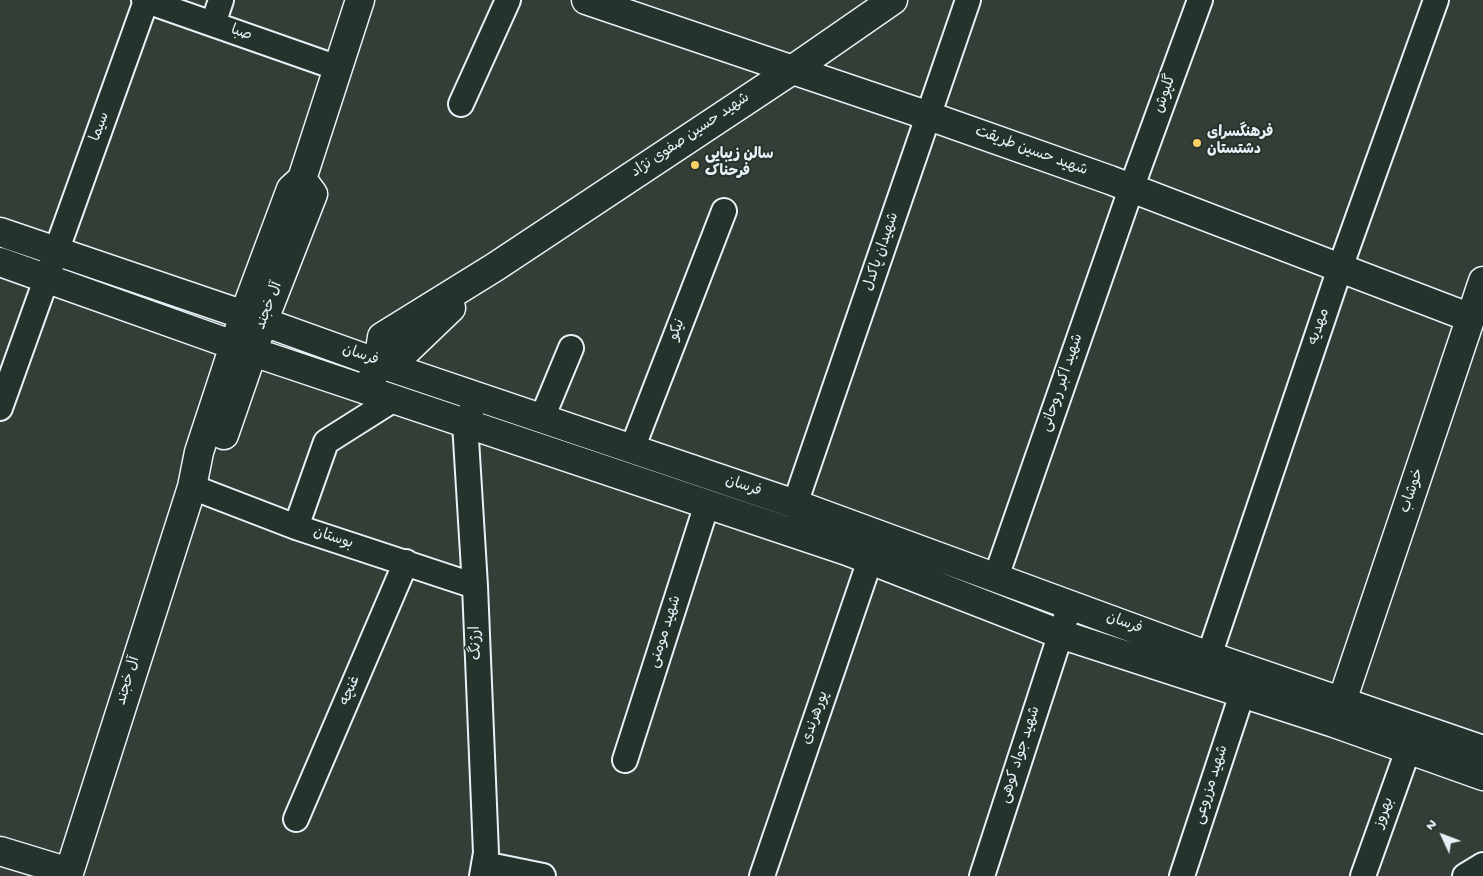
<!DOCTYPE html>
<html>
<head>
<meta charset="utf-8">
<style>
	body { margin:0 }
	#map { position:relative; width:1483px; height:876px; overflow:hidden; background:#353e36; font-family:"Gochi Hand",sans-serif }
	canvas { display:block }
	.north { position:absolute; left:1418px; top:811px; width:50px; height:50px; -webkit-text-stroke:4px #26332d; paint-order:stroke; rotate:313deg; font-size:14px; font-weight:700; line-height:20px; text-align:center; color:#e8f1f8 }
	.north::after { content:''; display:block; margin:auto; width:18px; height:22px; background:#e8f1f8; clip-path:polygon(50% 0,100% 100%,50% 72%,0 100%) }
</style>
</head>
<body>
<div id="map">
<canvas width="1483" height="876"></canvas>
<div class="north">N</div>
</div>
<script>
const ctx = document.querySelector('canvas').getContext('2d');
ctx.lineJoin = 'round';
function trace(path, color, width, dash) {
  ctx.strokeStyle = color;
  ctx.lineWidth = width;
  ctx.lineCap = dash ? 'butt' : 'round';
  ctx.setLineDash(dash || []);
  ctx.stroke(path);
}
function drawText(font, color, halo, rows, align = 'center') {
  ctx.font = font + ' "Gochi Hand","Playpen Sans Arabic",sans-serif';
  ctx.lineWidth = 4;
  ctx.setLineDash([]);
  ctx.textBaseline = 'middle';
  ctx.strokeStyle = halo;
  ctx.fillStyle = color;
  for (const [text, x, y, turn = 0] of rows) {
    ctx.save();
    ctx.translate(x, y);
    ctx.rotate((+turn || 0) * Math.PI / 180);
    ctx.textAlign = isNaN(turn) ? turn : align;
    if (halo) ctx.strokeText(text, 0, 0);
    ctx.fillText(text, 0, 0);
    ctx.restore();
  }
}
const minor = new Path2D(`
	M144,0L338,68
	M213,24L221,0
	M461,104L508,0
	M478,396L465,423L475,586L486,853L482,876
	M0,408L146,1
	M542,418L571,348
	M632,449L724,211
	M192,487L296,527L475,586
	M795,504L968,0
	M296,527L326,442L394,399
	M996,577L1131,189L1200,0
	M1209,656L1340,268L1436,0
	M625,760L707,504
	M296,819L406,562
	M484,864L543,876
	M762,876L870,560
	M982,876L1070,605
	M1182,876L1242,694
	M1363,876L1408,750
	M1465,876L1483,865`);
const tertiary = new Path2D(`
	M586,0L929,116L1110,180L1471,318
	M0,232L247,316L378,363L795,504L1209,656L1483,750
	M0,262L253,352L847,551L1060,634L1334,723L1483,776
	M378,363L402,355L451,308
	M372,379L378,363L382,337L495,267L792,70L893,0
	M224,435L263,322L313,194L302,179
	M1342,701L1483,281
	M0,851L69,872
	M68,876L192,487L199,452L244,315L291,189L302,179L360,0`);
trace(minor, '#e8f1f8', 28);
trace(tertiary, '#e8f1f8', 31);
trace(minor, '#26332d', 24);
trace(tertiary, '#26332d', 28);
for (const [x, y, r, color] of [
	[1197,143,5,"#ffd166"],
	[695,165,5,"#ffd166"]
]) {
  const dot = new Path2D();
  dot.arc(x, y, r, 0, 2 * Math.PI);
  ctx.fillStyle = color;
  ctx.fill(dot);
  trace(dot, '#26332d', 2);
}
drawText('15px', '#e8f1f8', '#26332d', [
	["صبا",241,34,19],
	["گلپوش",1166,94,-70],
	["سیما",101,127,-70],
	["شهید حسین صفوی نژاد",691,136,-34],
	["شهید حسین طریقت",1031,152,20],
	["شهیدان پاکدل",882,252,-71],
	["آل خجند",270,306,-69],
	["مهدیه",1320,327,-71],
	["نیکو",678,330,-69],
	["فرسان",360,356,19],
	["شهید اکبر روحانی",1063,383,-71],
	["فرسان",743,487,19],
	["خوشاب",1413,491,-71],
	["بوستان",333,539,18],
	["فرسان",1124,624,20],
	["شهید مومنی",666,632,-72],
	["ارژنگ",477,643,-92],
	["آل خجند",129,681,-73],
	["غنچه",351,691,-67],
	["پورهرندی",816,718,-71],
	["شهید جواد کوهی",1021,755,-72],
	["شهید مزروعی",1212,785,-72],
	["بهروز",1385,813,-70]
]);
drawText('bold 15px', '#e8f1f8', '#26332d', [
	["فرهنگسرای",1207,134],
	["دشتستان",1207,151],
	["سالن زیبایی",705,156],
	["فرحناک",705,173]
], 'left');
</script>
</body>
</html>
